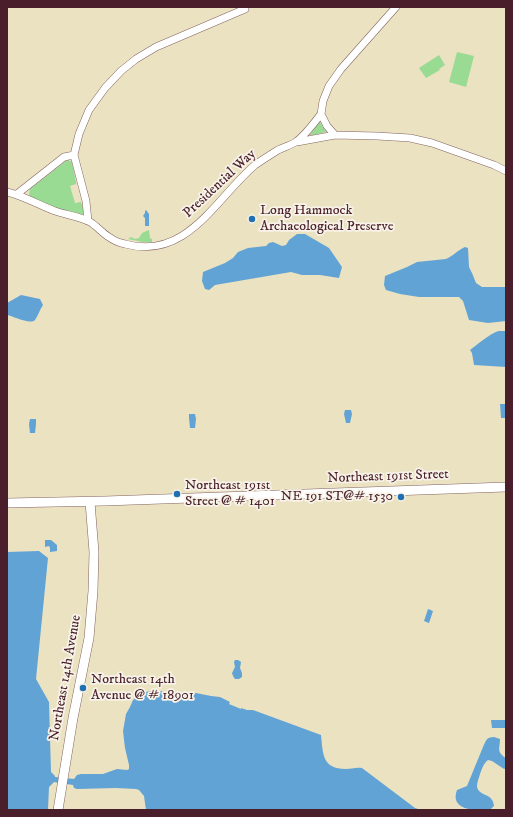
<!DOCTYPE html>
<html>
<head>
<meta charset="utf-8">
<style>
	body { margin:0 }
	#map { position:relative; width:513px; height:817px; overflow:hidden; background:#ebe2c2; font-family:"IM FELL DW Pica",serif }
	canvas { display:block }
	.frame { position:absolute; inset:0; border:8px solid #4a1f2b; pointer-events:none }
</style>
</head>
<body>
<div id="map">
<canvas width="513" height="817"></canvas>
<div class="frame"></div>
</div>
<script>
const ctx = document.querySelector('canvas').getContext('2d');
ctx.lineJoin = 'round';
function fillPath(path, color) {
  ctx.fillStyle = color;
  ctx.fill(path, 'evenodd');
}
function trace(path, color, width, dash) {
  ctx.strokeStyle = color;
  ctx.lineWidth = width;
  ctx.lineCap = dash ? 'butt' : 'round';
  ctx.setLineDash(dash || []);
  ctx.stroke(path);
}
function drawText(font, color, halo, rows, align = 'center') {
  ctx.font = font + ' "IM FELL DW Pica",serif';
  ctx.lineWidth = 3.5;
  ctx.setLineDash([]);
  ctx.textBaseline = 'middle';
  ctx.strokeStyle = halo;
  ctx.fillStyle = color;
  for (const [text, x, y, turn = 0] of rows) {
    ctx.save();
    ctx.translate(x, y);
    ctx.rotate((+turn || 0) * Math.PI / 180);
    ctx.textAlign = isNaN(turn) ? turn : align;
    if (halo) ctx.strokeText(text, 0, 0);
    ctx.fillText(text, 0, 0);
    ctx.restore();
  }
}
fillPath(new Path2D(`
	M457,52L474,56L466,87L449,82Z
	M439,55L445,65L439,69L440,70L426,78L419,68Z
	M319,122H320L326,132L313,135H310Z
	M68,160L72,162L76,182V184L70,186L75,203L81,202L84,212L82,216L48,206L30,196L29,194L30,189L66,161Z
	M149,230L150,238L152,239V242H143L128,239L131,237L135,239L139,238L142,233Z`), '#99db93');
fillPath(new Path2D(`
	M146,210L149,214V226H145V218L143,216L145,213V211Z
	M297,234H305L329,248L342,267L339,278L320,275H302L291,272L215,285L209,290L205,289L202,281L203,272L225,263L233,258L238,252L248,248L266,246L269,243L273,242L282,246L286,245L289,240Z
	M465,247L468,248L469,267L472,273L476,283L482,287H506V321L488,323L469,320L463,301L459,297H419L400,294L386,290L384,285L385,276L407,267L417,262L446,259C453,256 458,250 465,247Z
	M21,295L40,299L43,305C40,309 38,316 35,320C30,325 13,316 7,315V303Z
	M499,331H506V367L474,365L472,353L470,350C477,345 492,332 499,331Z
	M500,404H506V418H501Z
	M345,410H351L352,414L350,423H346L344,414Z
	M189,414H195L196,419L195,428H190L189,418Z
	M30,419H36V424L35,433H30L29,424Z
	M45,540H51L57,545V551L50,552V548L49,546L45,547Z
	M39,551L48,558L36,679L49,702L51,772L55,776V777L74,779L77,775L81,774H103L117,769L127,770L129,769V765L125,748L123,731L126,714L130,707L133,700L139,695L149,691H159L184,693H196L211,696L220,697L230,702L229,704L241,709V708L247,710H253L321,735C323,754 322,769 346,769C351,769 356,767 362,768L415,808L421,810H146L144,796L139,790L136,789L116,788L77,789L74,788L73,785L54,782L49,787L48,810H7V552Z
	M428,609L433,611L429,623L424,621Z
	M235,660H238L241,662L240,668L242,673V677L239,679H235L233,676L232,673L235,667L234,662Z
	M491,720H506V728H492Z
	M494,737L500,739C500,748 496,752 506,758V768L504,769L492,761L488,760C483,764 482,769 480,774C479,778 477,782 477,786C478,797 493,792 494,806C492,808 491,809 489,810C486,811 482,810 479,810C466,810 451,806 457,790L467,786L483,747C486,741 486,737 494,737Z`), '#60a3d4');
const minor = new Path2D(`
	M335,135L327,126L321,114L323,101L329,86L341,69L396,7
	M297,142L335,135L377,136L410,138L432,143L494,165L506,171
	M7,192C24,196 39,205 55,211C66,215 79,216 90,222C97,226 102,233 109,237C113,240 120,243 125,244C187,261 216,198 255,165C262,160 270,155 278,150C284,147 292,145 297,141C305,135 315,122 321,114
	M17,194L64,157L74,155
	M88,221L86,201L74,155L79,134L89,110L105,88L121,71L136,59L156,47L245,9`);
const tertiary = new Path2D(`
	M7,503L105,501L506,487
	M58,810L73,718L89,638L93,591L94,552L90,502`);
trace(minor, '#826360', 8);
trace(tertiary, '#826360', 10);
trace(minor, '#fff', 7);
trace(tertiary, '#fff', 9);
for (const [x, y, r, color] of [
	[252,219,4,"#1f6fb2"],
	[177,494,4,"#1f6fb2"],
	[401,497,4,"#1f6fb2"],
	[83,688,4,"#1f6fb2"]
]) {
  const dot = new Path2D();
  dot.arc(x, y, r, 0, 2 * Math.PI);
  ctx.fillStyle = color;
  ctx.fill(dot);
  trace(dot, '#f7f3e8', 1.5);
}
drawText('14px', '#4a1f2b', '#f7f3e8', [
	["Presidential Way",220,184,-43],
	["Northeast 191st Street",388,477,-2],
	["Northeast 14th Avenue",66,678,-80]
]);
drawText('14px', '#4a1f2b', '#f7f3e8', [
	["Long Hammock",260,211],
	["Archaeological Preserve",260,227],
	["Northeast 191st",185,486],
	["Street @ # 1401",185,502],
	["NE 191 ST@# 1530",393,497,"right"],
	["Northeast 14th",91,680],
	["Avenue @ # 18901",91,696]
], 'left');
</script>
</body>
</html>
